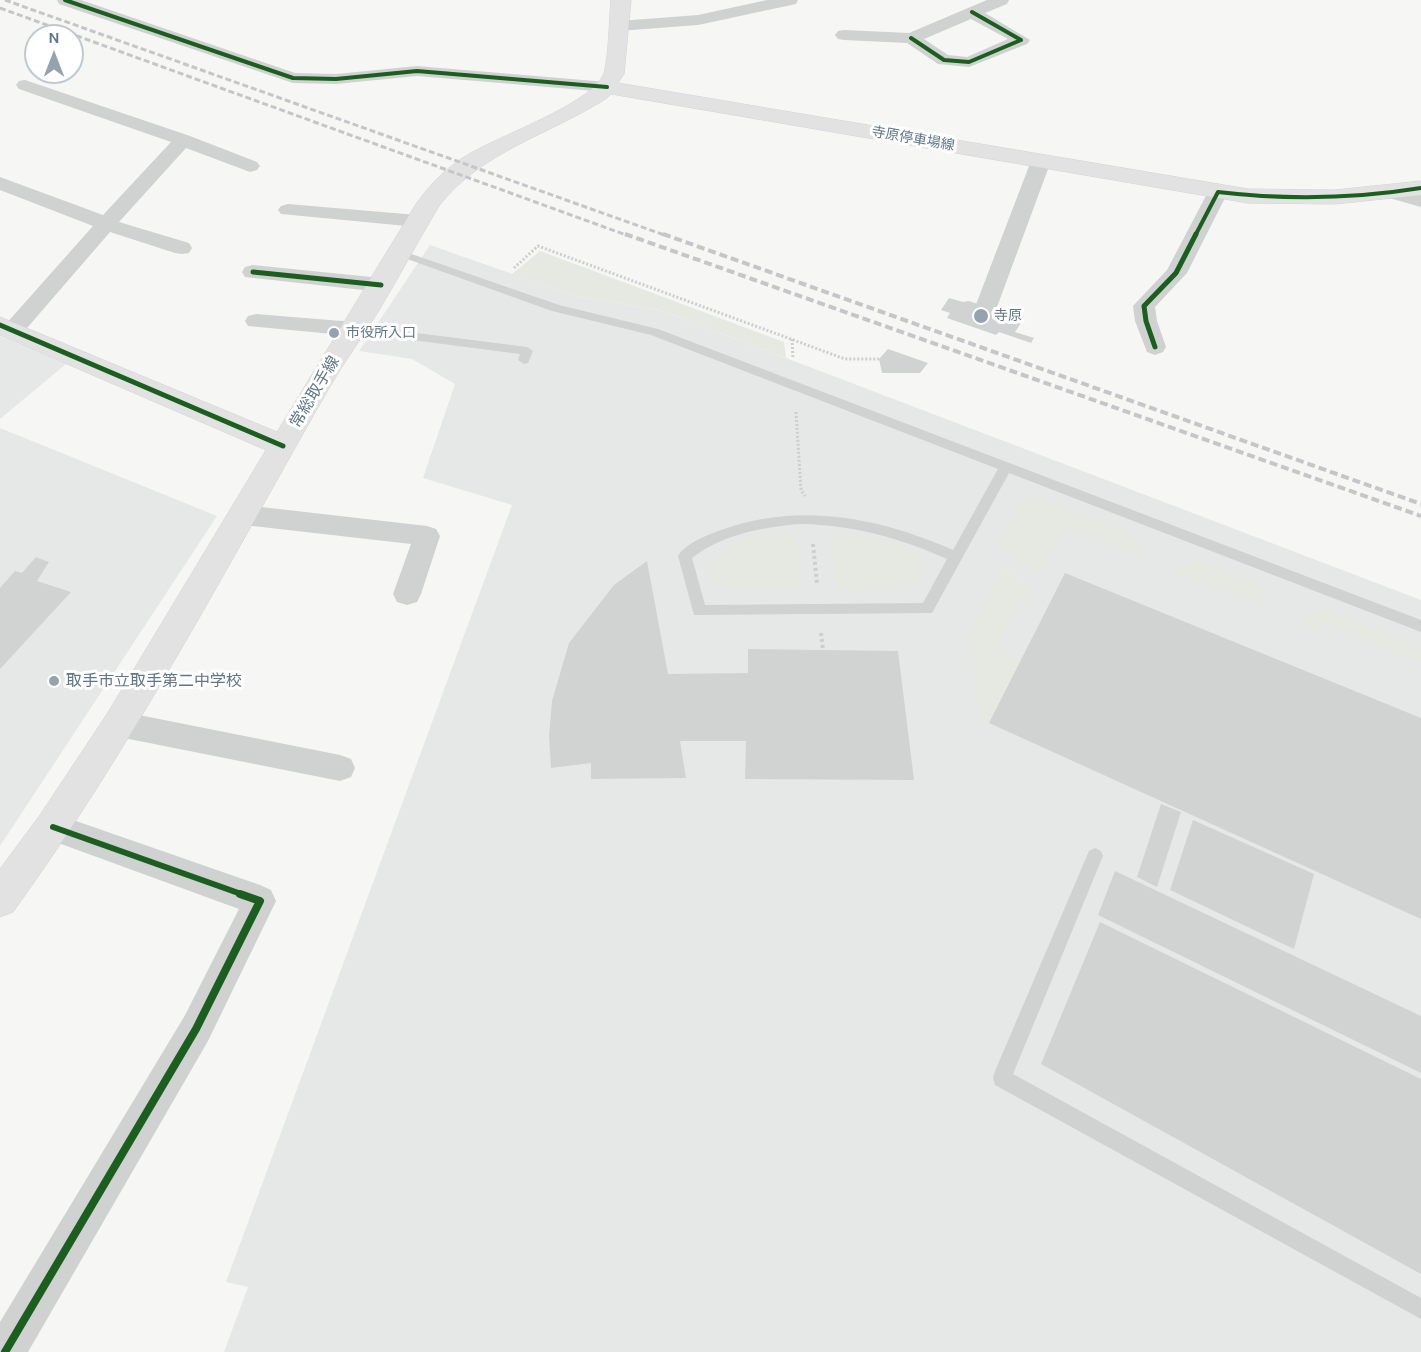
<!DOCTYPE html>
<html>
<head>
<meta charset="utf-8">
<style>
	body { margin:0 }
	#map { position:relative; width:1421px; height:1352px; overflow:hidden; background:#f6f6f4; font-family:Karla,sans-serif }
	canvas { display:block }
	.north { position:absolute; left:24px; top:24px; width:60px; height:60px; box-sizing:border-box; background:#fff; border:2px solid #c1c8cf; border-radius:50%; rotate:0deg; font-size:16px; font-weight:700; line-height:24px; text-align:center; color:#637688 }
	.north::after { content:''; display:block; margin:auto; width:21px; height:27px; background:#96a3ae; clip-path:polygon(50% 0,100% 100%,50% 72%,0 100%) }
</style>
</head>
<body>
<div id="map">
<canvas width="1421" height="1352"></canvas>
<div class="north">N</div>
</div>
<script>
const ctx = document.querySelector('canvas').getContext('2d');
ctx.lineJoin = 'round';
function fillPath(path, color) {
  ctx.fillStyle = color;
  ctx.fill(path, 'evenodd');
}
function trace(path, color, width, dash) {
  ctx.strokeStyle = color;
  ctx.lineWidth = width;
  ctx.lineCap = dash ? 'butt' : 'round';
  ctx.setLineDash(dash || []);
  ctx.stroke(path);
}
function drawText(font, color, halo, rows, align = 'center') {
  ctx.font = font + ' Karla,"Noto Sans JP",sans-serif';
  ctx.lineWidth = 6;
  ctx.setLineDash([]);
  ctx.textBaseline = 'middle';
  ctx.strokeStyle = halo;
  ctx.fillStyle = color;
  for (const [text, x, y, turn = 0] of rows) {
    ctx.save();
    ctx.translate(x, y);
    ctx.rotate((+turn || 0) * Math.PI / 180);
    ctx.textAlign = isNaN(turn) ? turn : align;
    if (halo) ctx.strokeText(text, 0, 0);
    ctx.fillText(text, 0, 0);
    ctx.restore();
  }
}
fillPath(new Path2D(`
	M430,245L575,296L660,310L1421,600V1352H224L248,1287L226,1282L512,505L423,478L455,384L412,359L359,351Z
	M0,336L66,364L0,419Z
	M0,428L217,516L0,846Z`), '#e6e8e7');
fillPath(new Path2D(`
	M540,251L784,342L786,358L660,310L575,296L512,274Z
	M1027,494L1133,533L1140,555L1064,527L1037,575L1000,543Z
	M795,531L801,588L729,587L718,582L710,573V564C730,541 765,533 795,531Z
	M830,533C851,534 933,539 921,573C919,580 911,587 905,588C890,592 852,588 835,588Z
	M1197,560L1254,581L1265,602L1264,607L1175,571Z
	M1003,566L1028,591L995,649L1020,661L989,723L983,720L968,636Z
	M1322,608L1421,647V661L1322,623L1318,630L1302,624Z`), '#e6e9e2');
fillPath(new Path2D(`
	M949,298L963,302L969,301L1002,312L1001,316L1021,323L1015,332L1034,338L1031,343L999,332L996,335L947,318L950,313L941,310Z
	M888,349L928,363L920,373H882L879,359Z
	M36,557L49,562L37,581L71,592L0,669V588L15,571L22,573Z
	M647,561L668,674L748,673V649L898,651L914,780L745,779L746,741H680L686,778L591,779V763L551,768L549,736L552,701L569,643L614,585Z
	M1065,573L1421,718V919L989,723Z
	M1161,804L1181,812L1157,887L1137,877Z
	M1193,820L1314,874L1294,949L1170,890Z
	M1115,871L1421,1016V1073L1098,915Z
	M1100,922L1421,1079V1274L1041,1064Z`), '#d1d3d3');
const secondary = new Path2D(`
	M611,0H631L624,74L618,83L1248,189L1335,190L1421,181V195L1335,204L1248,203L611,94L607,98C551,134 480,152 439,206C418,241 399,277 378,312C362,338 344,362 329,388C228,565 133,746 13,912L0,917V869L40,815L107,714L266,450L0,335V317L277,432L416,204C428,187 443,171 461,159C491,138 594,104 604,73C609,54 609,21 611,0Z`);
trace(secondary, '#d1d3d4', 1);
trace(new Path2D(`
	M514,268L538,246L845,359H879
	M792,339L793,359
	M796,412L801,490L805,496`), '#cccecf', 3, [2, 2]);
trace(new Path2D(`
	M813,544L817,584
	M821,633L823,650`), '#cccecf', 4, [3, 3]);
fillPath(new Path2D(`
	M400,250L559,305L658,329L1421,620V632L1009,473L932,613L694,615L678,556C686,543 707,535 721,530C800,502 877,517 953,550L998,469L651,335L552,311L396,255L394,253ZM801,524C853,525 900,538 947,559L923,603L705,605L692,558C723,534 763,527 801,524Z
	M354,325L527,347L533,351L528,363L524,364L518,360L520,354L350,332V326Z
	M1095,848L1101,851L1103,856L1013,1074L1421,1298V1319L995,1085L993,1078L995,1071L1089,851Z`), '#d0d1d1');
fillPath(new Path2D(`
	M57,0H81L295,73L336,74L417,66L607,82L613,83L616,87L613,91L607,92L417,76L336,84L293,83L59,4Z
	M767,0H798L796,4L698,25L619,31L613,30L610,26L613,22L619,21L698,15Z
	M987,0H1009L1007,4L985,13L1030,40L1027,44L969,67L938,64L907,43L844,40L838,39L835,35L838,31L844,30L909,33ZM971,19L1008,39L967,57L948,55L924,39Z
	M25,80L190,136L257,162L260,166L257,170L250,172L186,148L119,222L189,243L192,248L189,253L182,254L175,253L110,232L21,335L13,337L5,335L2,330L5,325L93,226L0,190V177L103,215L171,142L19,89L16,85L19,81Z
	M1041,155L1048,157L1051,161L997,307L994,312L986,314L978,312L975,307L1031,161L1034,157Z
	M1218,186L1225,188L1228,192L1187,273L1155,307L1157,321L1166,347L1163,352L1155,355L1147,352L1135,321L1133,306L1167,270L1208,192L1211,188Z
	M1393,187L1421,195V207L1386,197L1383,193L1386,189Z
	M288,204L417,215L424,217L427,221L424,225L417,227L281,214L278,210L281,206Z
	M253,265L381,278L389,280L392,285L389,290L381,292L245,277L242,272L245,267Z
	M256,314L354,322L362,324L365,329L362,334L354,336L248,326L245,321L248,316Z
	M244,505L427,526L436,529L440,536L421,594L417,602L407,605L397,602L393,594L411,544L244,525L235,522L231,515L235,508Z
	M119,711L340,755L351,759L355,768L351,777L340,781L119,737L109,733L104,724L109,715Z
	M53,813L260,885L271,890L276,901L208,1041L28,1352H0V1322L184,1017L239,909L42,837L37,827L42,817Z`), '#d0d1d1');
fillPath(secondary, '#e2e2e3');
trace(new Path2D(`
	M5,0L667,236
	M0,8L629,236`), '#c5c6c8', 3, [6, 3]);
trace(new Path2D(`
	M625,234L1421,516
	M663,234L1421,504`), '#c5c6c8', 4, [8, 4]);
trace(new Path2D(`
	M65,0L293,78L336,79L417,71L607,87
	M911,38L944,60L969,62L1021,40L972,12
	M1195,236L1218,192C1286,200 1353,199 1421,188`), '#1b5e20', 4);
trace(new Path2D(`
	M253,272L381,285
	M0,325L283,446
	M1155,347L1146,321L1144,306L1176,273L1196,234`), '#1b5e20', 5);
trace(new Path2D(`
	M53,827L244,895`), '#1b5e20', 6);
trace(new Path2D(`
	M5,1352L196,1029L260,901L240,894`), '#1b5e20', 8);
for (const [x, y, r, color] of [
	[981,316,8,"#96a3ae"],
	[334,333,6,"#96a3ae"],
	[54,681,6,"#96a3ae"]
]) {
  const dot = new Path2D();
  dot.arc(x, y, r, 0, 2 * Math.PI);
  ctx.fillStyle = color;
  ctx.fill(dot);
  trace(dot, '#fff', 2);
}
drawText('14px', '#637688', '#fff', [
	["寺原停車場線",913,139,10]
]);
drawText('14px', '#637688', '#fff', [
	["寺原",994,316],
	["市役所入口",346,333]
], 'left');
drawText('16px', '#637688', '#fff', [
	["常総取手線",315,392,-59]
]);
drawText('16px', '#637688', '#fff', [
	["取手市立取手第二中学校",66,681]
], 'left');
</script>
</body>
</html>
